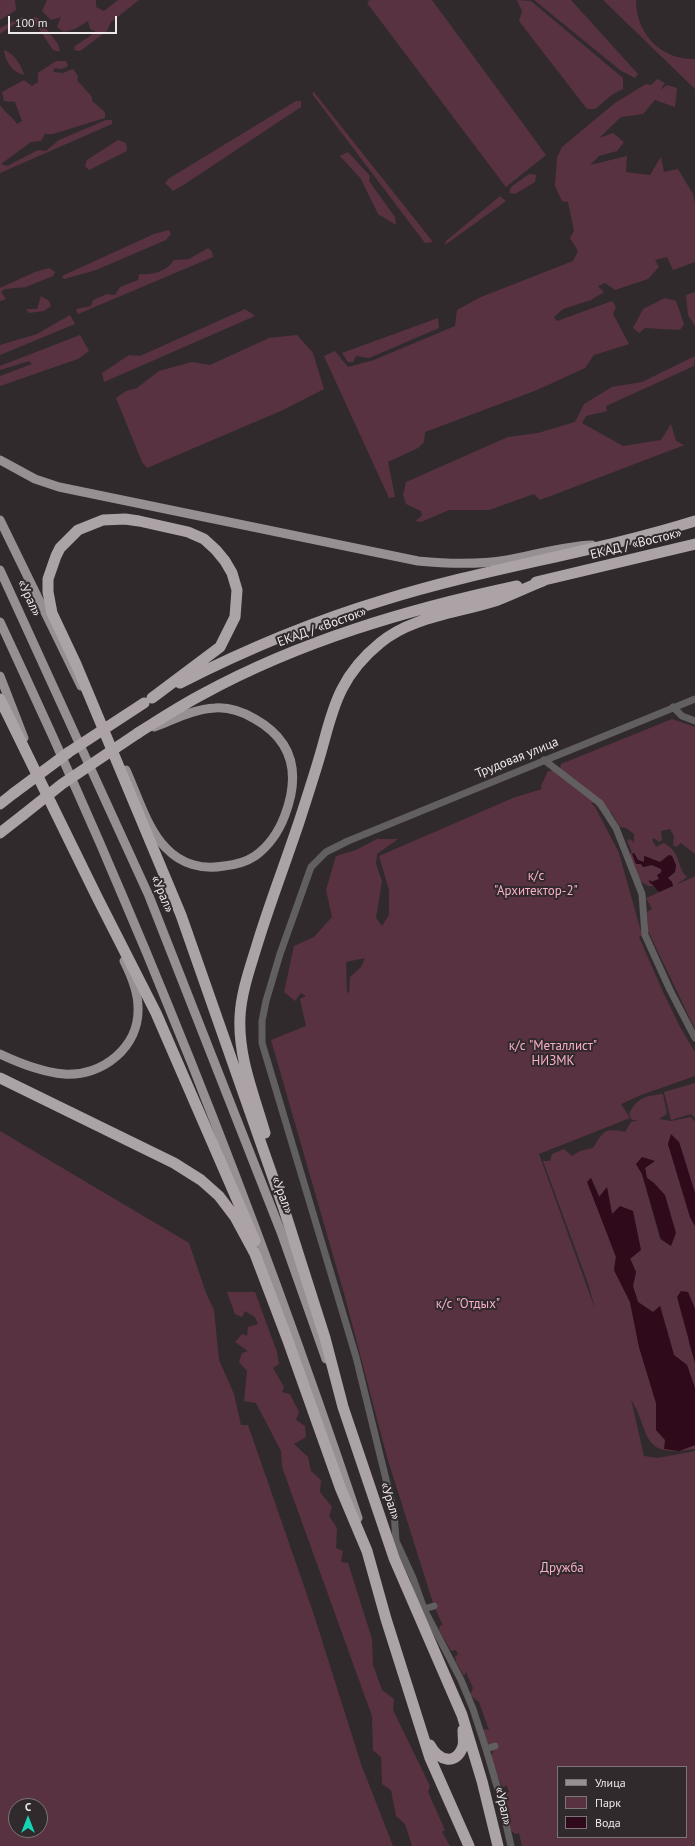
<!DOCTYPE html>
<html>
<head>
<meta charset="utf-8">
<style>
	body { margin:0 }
	#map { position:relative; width:695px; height:1846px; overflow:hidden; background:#312a2d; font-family:"PT Sans",sans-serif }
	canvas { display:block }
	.legend { position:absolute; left:557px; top:1766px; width:130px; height:72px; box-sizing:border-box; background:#312a2d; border:1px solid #7c7678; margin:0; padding:5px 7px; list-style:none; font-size:12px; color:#ece7e9 }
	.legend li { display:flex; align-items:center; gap:8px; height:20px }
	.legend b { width:20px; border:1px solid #7c7678 }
	.north { position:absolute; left:8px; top:1798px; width:40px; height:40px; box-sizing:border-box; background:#312a2d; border:1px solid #7c7678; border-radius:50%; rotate:0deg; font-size:11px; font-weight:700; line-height:16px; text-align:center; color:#ece7e9 }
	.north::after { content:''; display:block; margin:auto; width:14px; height:18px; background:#12d5b4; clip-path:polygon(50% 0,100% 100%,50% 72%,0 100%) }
	.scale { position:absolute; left:8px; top:16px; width:109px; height:18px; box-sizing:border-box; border:2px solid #ece7e9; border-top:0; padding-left:5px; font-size:12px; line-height:14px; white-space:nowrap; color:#ece7e9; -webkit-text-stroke:3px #312a2d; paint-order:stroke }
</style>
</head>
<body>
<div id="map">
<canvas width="695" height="1846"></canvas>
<ul class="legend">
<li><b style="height:5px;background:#979092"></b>Улица</li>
<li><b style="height:11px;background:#593241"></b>Парк</li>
<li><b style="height:11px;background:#2f0a1b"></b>Вода</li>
</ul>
<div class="north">С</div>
<div class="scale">100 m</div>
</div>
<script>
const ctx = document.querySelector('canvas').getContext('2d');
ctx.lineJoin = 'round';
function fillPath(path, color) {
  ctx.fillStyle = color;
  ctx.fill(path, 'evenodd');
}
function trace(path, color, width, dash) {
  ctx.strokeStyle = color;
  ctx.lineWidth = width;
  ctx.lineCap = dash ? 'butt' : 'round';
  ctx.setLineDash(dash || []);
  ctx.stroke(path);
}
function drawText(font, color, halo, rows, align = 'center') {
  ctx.font = font + ' "PT Sans",sans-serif';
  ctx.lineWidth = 4;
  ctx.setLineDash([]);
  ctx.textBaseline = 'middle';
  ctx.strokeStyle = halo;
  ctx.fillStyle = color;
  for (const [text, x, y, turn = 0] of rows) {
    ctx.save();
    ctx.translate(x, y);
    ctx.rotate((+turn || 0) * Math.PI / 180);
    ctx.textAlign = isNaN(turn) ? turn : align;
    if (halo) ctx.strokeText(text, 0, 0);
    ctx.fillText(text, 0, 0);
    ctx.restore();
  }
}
fillPath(new Path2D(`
	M0,0H15L16,10L0,20Z
	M47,0H96V7L104,11L118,0H139L111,22L107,31L80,51L74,50L75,46L96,32L90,29L88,21L75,29L64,32L57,27L61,17L51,20L42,11Z
	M370,0H432L546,155L506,187L367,3Z
	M517,0L531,1L623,78V89L613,94L595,109H587L519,21L522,11Z
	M534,0H571L638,74L635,78L620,70Z
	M603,0H636C636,34 661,60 695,59V89Z
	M21,17L24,18L0,34V28Z
	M34,17L38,18L58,44L60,52L53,50L33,20Z
	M4,50C13,53 22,65 24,75C12,72 5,61 4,50Z
	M56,61H66L68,66L62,69L55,68L53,72L63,73L73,69L78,76L77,80L92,97V101L105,112V118L53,134H45L41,141L31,142L1,164L7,166L38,150L46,151L59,140L106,120H112V124L0,173V105C5,113 12,116 17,124L22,121L15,102L4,101L2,92L24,80L32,86L38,82V73Z
	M657,79L665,83L660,90L667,85L677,88L675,107L655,100L643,114L621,117L599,138L613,133L624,142L617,151L599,156L590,165L627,156L626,172L650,175L661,157L664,172L678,169L693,194L695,205V262L673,270L667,257L655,260L659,267L648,279L615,290L605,283L598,286L604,292L591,300L563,309L554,317L557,321L612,301L616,307L613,314L629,344L594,355L585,368L537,390L425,432L424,442L418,448L388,462L395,497L389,498L324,356L335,351L348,367L374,360L455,326L457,310L481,297L573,261L578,251L570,238L574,231L568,202L562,201L555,186L557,157L562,147L615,103L646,84L651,85Z
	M313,91L433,242L425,243L313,95Z
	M296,101H301V107L185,184L173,191L165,183L168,179Z
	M118,140L126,143L127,151L89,170L85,166L87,160Z
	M348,152L370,176L369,181L395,217L396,225L378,214L361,179L340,156Z
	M529,174L536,175L535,182L515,194L509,193L511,187Z
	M500,196L506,201L445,245L446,241Z
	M169,230L171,234L166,240L96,270L64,279L62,276L154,234Z
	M208,248L212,252L213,257L78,314L76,309L91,306L93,300L107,294L115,295L120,287L138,280L139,274C153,275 166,272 174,260L189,259Z
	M49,268L55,272L53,276L26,287L5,289L1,292L6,299L0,301V288L35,272Z
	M695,292V326L688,315L686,295Z
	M41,296L49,301L51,306L44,311L29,313L26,309H37Z
	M665,298L676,301L684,324L680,330L645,328L639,333L633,328L643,309Z
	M245,309L255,316L104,382L102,373L129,355L140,356Z
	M70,315L75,324L0,355V345L37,334Z
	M438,318L439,328L369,358L356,356L353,362H348L342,353Z
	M80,335L89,351L78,359L0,386V376L32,364L29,361L0,370V366Z
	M297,335L313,353L324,389L283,410L147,468L142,462L116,398L126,391L137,388L159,371L192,362L210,365L269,338Z
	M695,356L694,366L606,406L607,411L586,416L582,423L623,446L661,440L671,424L676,441L684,445L695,441L540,500L534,494L489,510H449L421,522L415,521L422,516L421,511L406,504L403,495L406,482L508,437L538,433L575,422L584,404L612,387L642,382Z
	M672,719L695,727V854L681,843L676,847L673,845L674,836L670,829L661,831L662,840L659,842L654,838L652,840L656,847L664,843C682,853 676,867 687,877L676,885L695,876V1029L648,931L647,912L652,909L646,898L673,886L672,882L667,878L675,872L676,865L672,856L669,855L660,862L645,856L644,862L638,860L634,853L632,854L643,867L652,865L661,869L659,879L649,882L654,886H648L639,880L634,869V865L629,855L632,852L627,841L630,839L634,843V834L626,828L620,827L611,812L604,815L594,803H591L595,807L619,853L642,935L639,937L663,992L680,1027L695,1052V1076L641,1095L621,1104L630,1118L539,1154L595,1309L589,1286L543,1161H550L552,1154L564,1149L572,1156L580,1151L593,1148C603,1132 604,1127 625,1132L631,1122L638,1120H632L629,1114C637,1097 646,1096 663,1094L667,1114L659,1119L671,1121L691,1117L695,1122V1193L679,1142L668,1144L690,1217L695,1226V1309L688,1292L689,1343L695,1363V1388L687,1365L674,1355L660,1306L653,1312L638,1302L633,1286L636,1272L612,1214L607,1188L600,1197L591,1178L588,1182L616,1257L614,1270L630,1302L639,1347L656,1403V1430L679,1451L695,1445V1449C639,1458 652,1435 631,1399L644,1456L658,1458L695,1451V1846H522L519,1833L515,1834L509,1828V1813L503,1800L504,1792H509L507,1786L502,1787L491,1759L493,1750L496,1749L495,1744L489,1745L483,1733L484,1729L489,1730L480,1705L479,1702L470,1695L473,1688L466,1672L464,1676L456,1662L455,1656L458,1655L456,1650L451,1651L439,1630L440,1625L443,1626L434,1606L387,1457L345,1297L271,1040L306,1026L300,999L306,996L301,993L295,1001L284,992L294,946L314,937L332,917L326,890L336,856L356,850L377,839H398L377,854L376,864L382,881L376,918L382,926L389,915V890L379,856L513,798L542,789L541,786L548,771L560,770L561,764ZM365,958L361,967L350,977L349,993L347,992L346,962ZM654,1161L645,1168L647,1178L654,1183L671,1246L660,1239L642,1174L636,1164ZM558,1767H686V1837H558Z
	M695,1083V1118L691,1114L671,1120L664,1092Z
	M0,1131L189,1243L206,1293L214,1310L219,1360L234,1394L241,1425H248L314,1615L361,1764L393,1846H0ZM16,1806H40V1830H16Z
	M227,1292H255L277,1352L279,1364L273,1368L284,1387L282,1392L290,1394L299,1412L296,1420L305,1426L306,1437L294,1444L308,1457L311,1471L321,1480L320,1492L332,1507L329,1516L337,1528L336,1548L343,1551L341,1562L348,1563L372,1639L373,1665L382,1690L394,1699L393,1710L430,1786L428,1792L445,1830L442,1832L450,1846H412L405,1824L396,1816L391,1790L382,1784L381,1757L373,1750L372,1716L282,1467L281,1451L256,1403L244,1401L247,1371L239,1362L242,1353L248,1351L235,1342L242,1334L247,1336L248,1327L258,1324L255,1317L245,1311L242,1317L235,1314Z`), '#593241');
fillPath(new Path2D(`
	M634,853L638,860L644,862V856L660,862L669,855L672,856L676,865L675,872L668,878L672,882L673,886L659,892L654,886L649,882V880L652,882L659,879L657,875L662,872L661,869L652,865L643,867L641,864H636L632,854Z
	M671,1134L679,1142L695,1193V1226L690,1217L668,1144Z
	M642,1157L655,1161L645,1168L647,1178L654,1183L665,1195L676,1233L671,1246L661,1239L642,1174L636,1164Z
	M591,1178L599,1197L607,1187L612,1214L620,1206L633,1211L641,1250L630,1259L636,1272L633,1286L638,1302L653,1312L660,1306L674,1355L687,1365L695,1388V1445L679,1451L664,1449L665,1440L656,1430V1403L639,1347L630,1302L614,1270L616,1257L587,1182Z
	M681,1291L688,1292L695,1309V1363L677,1297Z`), '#2f0a1b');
trace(new Path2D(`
	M673,707L682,716L695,721
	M544,760L600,803L616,828L642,894L645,935L670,990L695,1038
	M434,1606L424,1609L413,1578L396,1541L394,1512L356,1357L262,1043V1021L266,1001L280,954L311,867L326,852L348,841L695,699
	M424,1609L461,1680L473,1709L486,1749L495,1746
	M486,1749L499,1793L511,1846`), '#625f60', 7);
trace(new Path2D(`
	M0,460L35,479L59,487L418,561C448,564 477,565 507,560C535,555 563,546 592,545
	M0,520L81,686
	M0,570L149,896L281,1232L326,1359
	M0,622C137,913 256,1213 358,1518
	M0,676L24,738
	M126,770C137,794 147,829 166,848C181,864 202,870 224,866C234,865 246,862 255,856C269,846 279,831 285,815C300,775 294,741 255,719C243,712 229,707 215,708C193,709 173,720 154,727
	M0,1054C19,1063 43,1072 64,1074C102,1077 140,1047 138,1007C138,991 131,975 124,961`), '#979092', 9);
trace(new Path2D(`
	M536,582L695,544
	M180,683C245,650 314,621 384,600C486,568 593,553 695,521
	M152,698L220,647L235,617L237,590L232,573L225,561L216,550L204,539L188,532L139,521L125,519L103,520L78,530L60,548L56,556L48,579V592L52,613L76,664L181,915L284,1209L325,1338L343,1407L394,1558L462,1715L482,1781L498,1846
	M0,699L97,897L156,1013L255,1241
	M138,733C159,720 180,706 203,694C300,641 409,609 517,586
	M0,804L14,793
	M0,833L23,815
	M0,1078L174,1163L201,1180L219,1196L235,1217L255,1254L287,1338L340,1487L367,1551L386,1619L430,1758L469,1846
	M265,1133C254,1095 238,1057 240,1017C241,993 250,968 257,945C270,902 287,859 301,816C308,794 315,773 321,752C327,731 332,708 342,689C351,671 364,656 380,643C412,616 459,613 498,600C513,594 528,587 543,581
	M430,1745C438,1760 456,1767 463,1746C464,1742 463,1735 463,1730`), '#aca3a6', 11);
trace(new Path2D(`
	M14,793L69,752L144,703
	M23,815L62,784L138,733`), '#aca3a6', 11);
drawText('13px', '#ece7e9', '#312a2d', [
	["ЕКАД / «Восток»",636,544,-14],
	["«Урал»",29,598,65],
	["ЕКАД / «Восток»",322,627,-20],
	["Трудовая улица",517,758,-22],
	["«Урал»",162,894,67],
	["«Урал»",282,1195,69],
	["«Урал»",390,1501,72],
	["«Урал»",503,1806,77]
]);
drawText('13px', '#f9aec9', '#312a2d', [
	["к/с",536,876],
	["\"Архитектор-2\"",536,891],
	["к/с \"Металлист\"",553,1046],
	["НИЗМК",553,1061],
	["к/с \"Отдых\"",468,1304],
	["Дружба",562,1568]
]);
</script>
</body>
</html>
